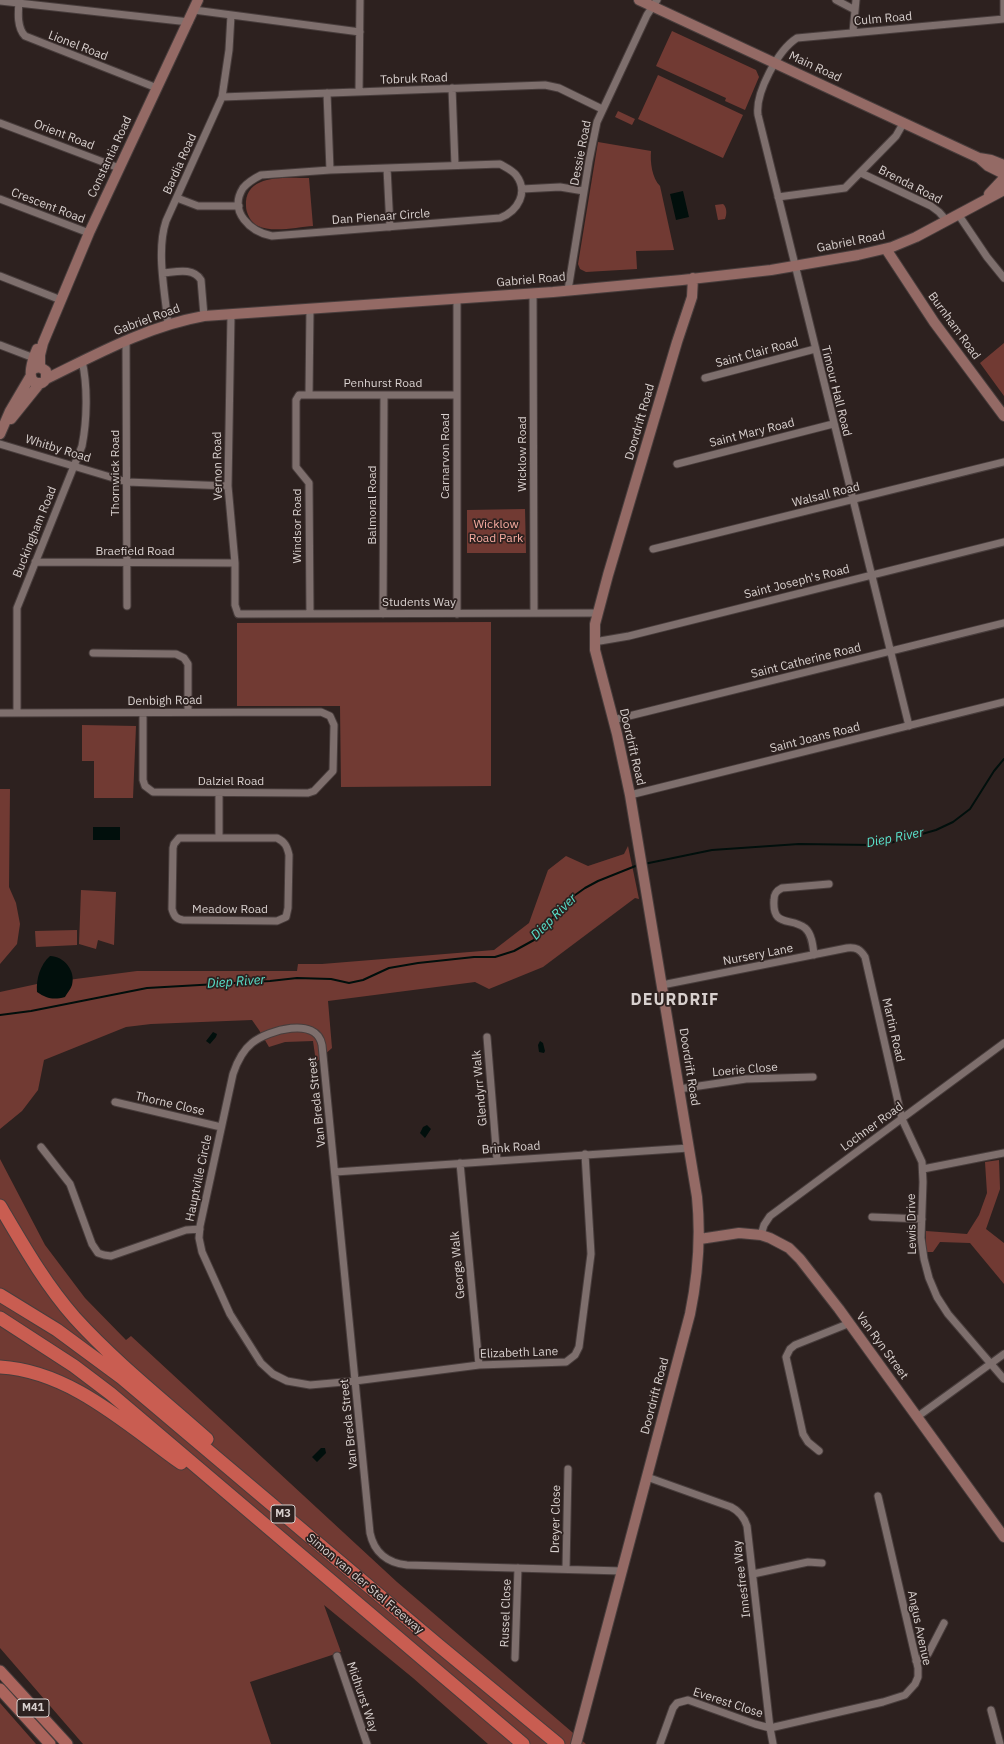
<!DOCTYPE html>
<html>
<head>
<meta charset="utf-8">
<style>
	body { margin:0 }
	canvas { display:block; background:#2d211f }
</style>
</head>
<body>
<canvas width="1004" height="1744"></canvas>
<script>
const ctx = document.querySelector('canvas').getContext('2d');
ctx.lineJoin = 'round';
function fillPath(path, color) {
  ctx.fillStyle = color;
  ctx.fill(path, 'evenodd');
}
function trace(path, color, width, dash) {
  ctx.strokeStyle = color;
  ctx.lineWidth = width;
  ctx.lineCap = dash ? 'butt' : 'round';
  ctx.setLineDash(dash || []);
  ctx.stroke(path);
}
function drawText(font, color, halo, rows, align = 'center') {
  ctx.font = font + ' "IBM Plex Sans",sans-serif';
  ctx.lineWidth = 3.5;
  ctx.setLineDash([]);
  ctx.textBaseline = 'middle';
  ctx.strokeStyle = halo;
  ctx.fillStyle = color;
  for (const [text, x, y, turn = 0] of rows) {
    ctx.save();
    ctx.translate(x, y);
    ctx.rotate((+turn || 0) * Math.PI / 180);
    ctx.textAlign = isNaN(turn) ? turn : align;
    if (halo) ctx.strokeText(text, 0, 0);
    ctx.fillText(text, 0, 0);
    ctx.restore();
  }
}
fillPath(new Path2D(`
	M672,31L756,70L759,77L745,110L725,101L726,98L656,66Z
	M658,75L743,115L723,158L638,119Z
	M618,111L635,119L632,125L615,117Z
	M598,142L651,151C650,162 652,178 660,186L674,250L636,251L637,269L586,272L580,269L578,264Z
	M309,178L313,226C298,227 272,233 258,226C251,223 246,213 246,206C244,173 287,178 309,178Z
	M723,204C727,207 727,214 725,219L718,220L715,205Z
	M1004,343V396L980,363Z
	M525,509L526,553H467V510Z
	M491,622V786L341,787L340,706H237V623Z
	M82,725L136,726L133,798H94V761H82Z
	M0,789H10L9,887L16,903L20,924L17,944L0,964Z
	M628,846L639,899L635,898L543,967L489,989L475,982L328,1001L332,1048L316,1062L313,1041L285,1042L269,1047L259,1030L252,1020L151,1024L126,1027L44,1060L38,1090L22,1111L0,1129V992L37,984L137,971H297L298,964H322L494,950L529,923L548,870L566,856L588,866L624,854Z
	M81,890L116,892L114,945L98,940L96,949L79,944Z
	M77,930V945L36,947L35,931Z
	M0,1159L45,1245L85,1298L126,1340L131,1336L397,1582L586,1744H488L413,1678L324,1605L341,1652L250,1682L271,1744H83L0,1648Z
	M999,1160L1000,1189L986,1229L1004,1243V1284L970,1243L940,1242L933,1252H926V1231L967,1234L979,1215L987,1193L985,1162Z
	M0,1703L36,1744H0Z`), '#713a33');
fillPath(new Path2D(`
	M683,191L689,217L676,220L670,194Z
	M93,827H120V840H93Z
	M50,956C64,956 76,971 72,985C71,989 67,993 65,997C54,1000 47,999 37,992C36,979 40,965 50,956Z
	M213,1032L217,1034L216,1037L210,1044L206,1041Z
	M540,1041L543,1043L545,1051L544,1053L539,1052L538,1045Z
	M427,1125L431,1129L425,1138L420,1133L423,1127Z
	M321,1448H325L326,1453L317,1462L312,1457Z`), '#010f0c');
trace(new Path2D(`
	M644,864L712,850L799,844L873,845L890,843L936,830L953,822L970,809L994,771L1004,759
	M0,1015L31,1011L147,988L270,981L297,978L331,979L349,983L363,980L389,968L418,963L474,957H495L514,951L534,940L560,909L571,898L585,888L598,881L638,865`), '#010f0c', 2);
const street = new Path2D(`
	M836,0L855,10
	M1004,0V19
	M0,1L189,22
	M19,2C18,13 17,28 25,36L157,88
	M194,10L360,32
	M853,32L856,0
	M452,88L455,165
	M359,92L360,0
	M327,93L330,170
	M222,97L545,85L559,88L602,109
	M0,123L119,168
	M500,164C505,167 512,170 516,175C529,192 518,211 500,218L272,236C251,232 228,212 243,188C248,182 255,178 261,175L330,170Z
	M387,168L390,227
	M861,173L931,206L939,212L946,220
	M522,189L560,187L584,191
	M778,197L845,188L896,136L904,122
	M177,198L198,206H239
	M0,199L89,233
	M958,214L987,257L1004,278
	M163,273C176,272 193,267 201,280L204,316
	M0,276L61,300
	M568,290L589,161L597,122L647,15L657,0
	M533,294L534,613
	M457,299V614
	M310,309L309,395H299L296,400V467L309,483L310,614
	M231,315L228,486L235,563V605L238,614L597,613
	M168,324C165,292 156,251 166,221L222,97L229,50L231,15
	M126,340L127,606
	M0,345L34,358
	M705,378L815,349
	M309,395H457
	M0,444L127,482L228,486
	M677,464L833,424
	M653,549L1004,462
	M35,562L235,563
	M383,614L384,395
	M594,642L629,636L1004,542
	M93,653L176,654L184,658L188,664V712
	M0,713L321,712L330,716L334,725L333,771L314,791L308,793L153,792L145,786L143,780V713
	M17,713V608L82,446C87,421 88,386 82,361
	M613,720L1004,623
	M909,726L758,115C755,93 778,50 797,38L1004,19
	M630,795L1004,702
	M179,838H277C285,842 287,846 289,855L288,908L286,917L277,921L183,920C176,919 174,916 172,909L173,848L174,844Z
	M219,838V793
	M814,955C813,946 812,934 805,928C791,917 772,928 774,900C774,894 776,891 782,888L829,884
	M662,985L847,948C856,947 860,949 865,957L902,1119L922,1162L923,1182L921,1238L924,1259L929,1278L937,1297L948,1314L1004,1379
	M487,1037L497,1160
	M679,1089L746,1079L813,1077
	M115,1102L221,1127
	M41,1147L70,1184L92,1244L98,1253L104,1255L111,1256L186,1230L200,1229
	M585,1154L591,1254L579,1347L575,1355L566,1362L479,1365L355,1381L310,1385L287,1381L273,1374L261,1363L230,1314L202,1252L199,1238L200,1226L233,1074C237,1062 242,1051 252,1043C268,1030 317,1016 322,1045L370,1533C374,1552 387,1563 407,1565L622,1571
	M460,1163L479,1365
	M923,1169L1004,1153
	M335,1172L689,1148
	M872,1217L922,1219
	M761,1235L764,1225L770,1216L1004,1043
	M917,1417L1004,1354
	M819,1451L808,1442L803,1434L786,1357L790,1349L795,1345L850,1323
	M647,1477L731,1507C739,1511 744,1517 747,1526L770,1728L773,1744
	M566,1569L568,1469
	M753,1574L808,1562L822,1563
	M337,1656L367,1744
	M515,1658L518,1568
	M916,1661L928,1654L944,1623
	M991,1710L1000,1744
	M660,1744L673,1708L677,1703L688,1700L755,1724L770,1728L883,1702L905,1695L915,1684L918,1677V1668L878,1496`);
const secondary = new Path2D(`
	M639,0L979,158L988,166L1004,174
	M979,158L991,160L1004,165
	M989,194L1004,178
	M886,249L934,322L1004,416
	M40,367V355L43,343L89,233L198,0
	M31,371L35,368L40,367L46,371V379C44,382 41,384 38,383C24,382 34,356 37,349
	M46,379C97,354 148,326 204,316L553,292L682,280L771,270L858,255L892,247L916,237L1004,190
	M11,419L40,383
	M0,434L10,411L30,377
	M700,1239L739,1233L761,1235L770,1238L789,1248L800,1259L839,1309L1004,1537
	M576,1744L690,1314C698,1275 701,1237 697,1197L630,795L617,734L595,650V624L608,575L677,342L692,297L693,278`);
const primary = new Path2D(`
	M0,1671L67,1744
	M0,1689L50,1744`);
const highway = new Path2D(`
	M0,1206C23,1245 45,1284 75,1318C115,1362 163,1400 207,1439
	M0,1295L57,1330L122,1378L437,1644L558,1744
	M0,1318L74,1366L111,1394L523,1744
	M0,1367C70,1371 126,1424 181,1463`);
trace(street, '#483d3c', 9);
trace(secondary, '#483d3c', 12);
trace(primary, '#483d3c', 13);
trace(highway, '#483d3c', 15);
trace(street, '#7e6f6d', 7);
trace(secondary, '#946a65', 10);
trace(primary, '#ab645c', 11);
trace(highway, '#c95d51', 13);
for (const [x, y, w] of [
	[283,1514,24],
	[33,1708,32]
]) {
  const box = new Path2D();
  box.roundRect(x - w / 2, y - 9, w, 18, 3);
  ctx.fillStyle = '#2d211f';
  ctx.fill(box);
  trace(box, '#d8d0ce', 1);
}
drawText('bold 11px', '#d8d0ce', null, [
	["M3",283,1514],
	["M41",33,1708]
]);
drawText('12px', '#d8d0ce', '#2d211f', [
	["Culm Road",883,19,-5],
	["Lionel Road",78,46,21],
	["Main Road",815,67,25],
	["Tobruk Road",414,79,-2],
	["Orient Road",64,135,21],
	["Dessie Road",581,153,-79],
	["Constantia Road",110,157,-65],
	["Bardia Road",180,164,-66],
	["Brenda Road",910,185,27],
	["Crescent Road",48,206,21],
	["Dan Pienaar Circle",381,217,-4],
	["Gabriel Road",851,242,-11],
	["Gabriel Road",531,280,-5],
	["Gabriel Road",147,320,-20],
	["Burnham Road",954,326,54],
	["Saint Clair Road",757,353,-15],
	["Penhurst Road",383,384],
	["Timour Hall Road",836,391,76],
	["Doordrift Road",640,422,-74],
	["Saint Mary Road",752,433,-14],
	["Whitby Road",58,449,17],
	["Wicklow Road",523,454,-90],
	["Carnarvon Road",446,456,-90],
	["Vernon Road",218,466,-91],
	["Thornwick Road",116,473,-90],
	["Walsall Road",826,495,-14],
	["Balmoral Road",373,505,-90],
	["Windsor Road",298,526,-90],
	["Buckingham Road",35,532,-68],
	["Braefield Road",135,552],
	["Saint Joseph's Road",797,582,-14],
	["Students Way",419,603],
	["Saint Catherine Road",806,661,-14],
	["Denbigh Road",165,701,-1],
	["Saint Joans Road",815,738,-14],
	["Doordrift Road",632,747,77],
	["Dalziel Road",231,782],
	["Meadow Road",230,910],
	["Nursery Lane",758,955,-11],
	["Martin Road",893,1030,77],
	["Doordrift Road",689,1067,81],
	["Loerie Close",745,1070,-5],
	["Glendyrr Walk",480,1088,-95],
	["Van Breda Street",317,1102,-96],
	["Thorne Close",170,1104,13],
	["Lochner Road",872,1127,-36],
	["Brink Road",511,1148,-4],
	["Hauptville Circle",199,1178,-78],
	["Lewis Drive",912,1224,-91],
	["George Walk",458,1265,-95],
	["Van Ryn Street",882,1346,54],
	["Elizabeth Lane",519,1353,-2],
	["Doordrift Road",655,1396,-75],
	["Van Breda Street",349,1424,-96],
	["Dreyer Close",556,1519,-89],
	["Innesfree Way",742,1579,-97],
	["Simon van der Stel Freeway",365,1584,40],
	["Russel Close",506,1613,-88],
	["Angus Avenue",919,1628,78],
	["Midhurst Way",362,1697,71],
	["Everest Close",728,1703,18]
]);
drawText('12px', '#f7aba0', '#2d211f', [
	["Wicklow",496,525],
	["Road Park",496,539]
]);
drawText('italic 13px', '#59e1cb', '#2d211f', [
	["Diep River",895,838,-11],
	["Diep River",554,917,-45],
	["Diep River",236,982,-4]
]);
ctx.letterSpacing = '1px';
drawText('bold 16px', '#d8d0ce', '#2d211f', [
	["DEURDRIF",675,1000]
]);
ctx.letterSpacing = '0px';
</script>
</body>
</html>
